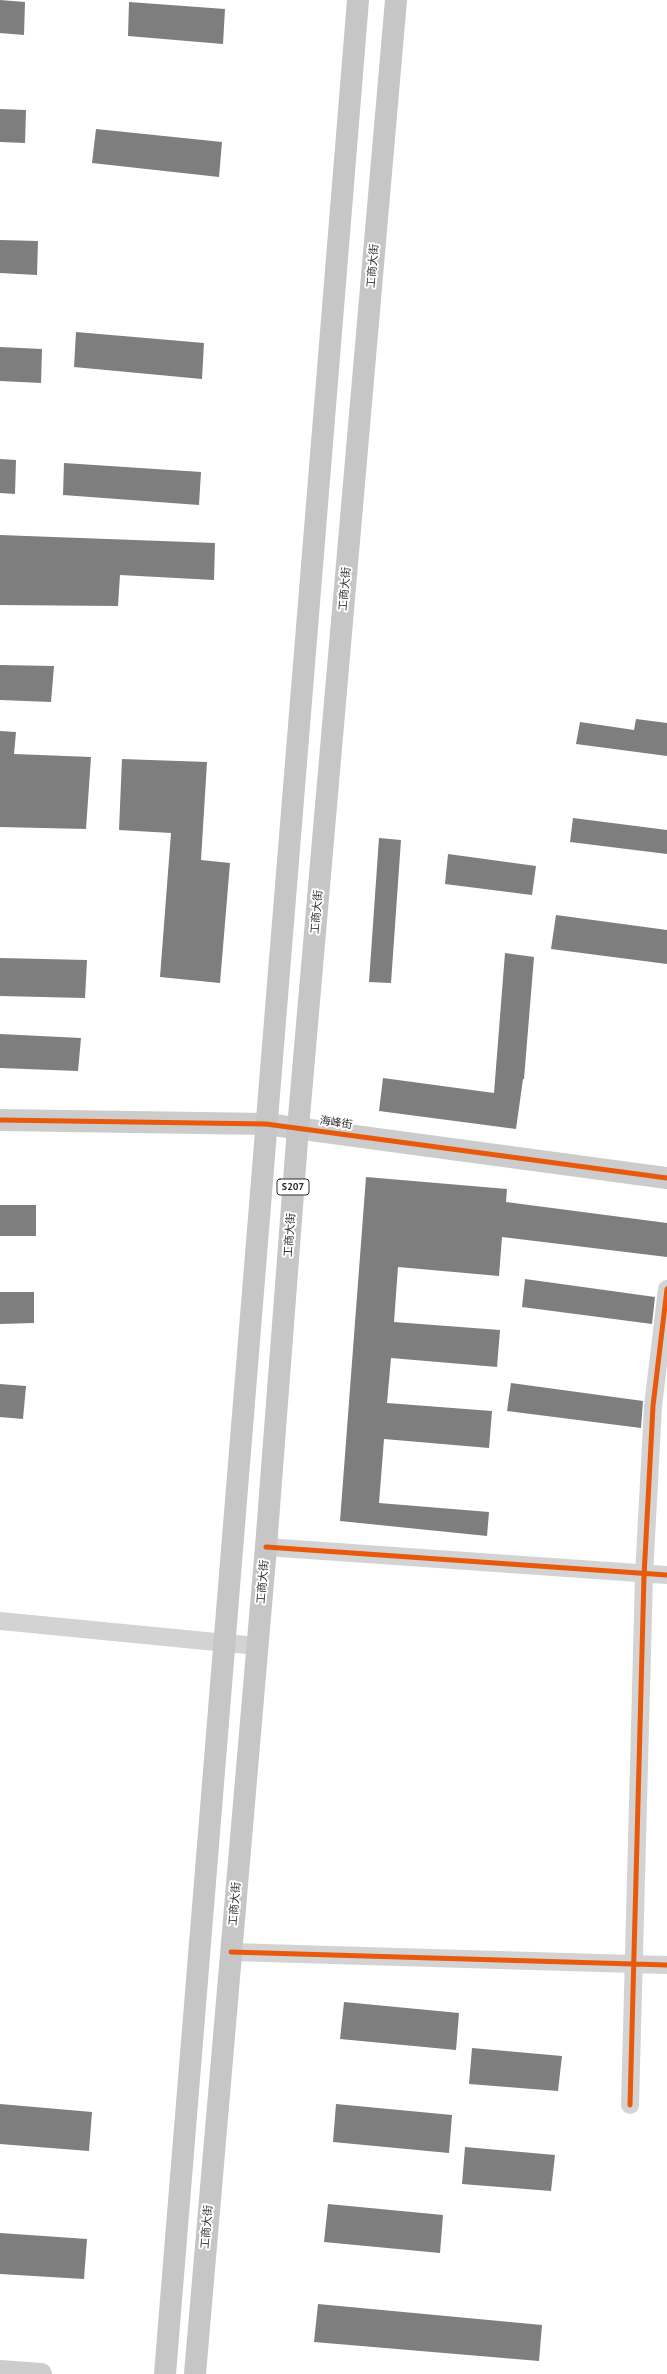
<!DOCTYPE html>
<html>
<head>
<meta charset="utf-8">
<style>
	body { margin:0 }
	canvas { display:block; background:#fff }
</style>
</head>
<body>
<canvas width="667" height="2374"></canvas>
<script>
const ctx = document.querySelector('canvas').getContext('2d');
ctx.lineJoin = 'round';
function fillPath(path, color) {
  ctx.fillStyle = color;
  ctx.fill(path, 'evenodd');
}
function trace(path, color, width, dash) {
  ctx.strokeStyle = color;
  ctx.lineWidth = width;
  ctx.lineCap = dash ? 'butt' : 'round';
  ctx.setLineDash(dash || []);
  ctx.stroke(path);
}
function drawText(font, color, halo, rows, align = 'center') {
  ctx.font = font + ' "PT Sans","Noto Sans SC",sans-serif';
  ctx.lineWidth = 4;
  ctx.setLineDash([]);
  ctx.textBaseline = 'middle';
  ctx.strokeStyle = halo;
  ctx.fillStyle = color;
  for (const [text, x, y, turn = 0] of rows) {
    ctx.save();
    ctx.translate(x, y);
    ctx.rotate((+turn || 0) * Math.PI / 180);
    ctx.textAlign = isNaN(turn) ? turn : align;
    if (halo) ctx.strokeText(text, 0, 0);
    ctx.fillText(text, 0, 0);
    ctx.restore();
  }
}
fillPath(new Path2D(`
	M0,0L25,2L24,35L0,33Z
	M129,2L225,9L223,44L128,36Z
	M0,109L26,110L25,143L0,142Z
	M96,129L222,142L219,177L92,163Z
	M0,240L38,241L37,275L0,273Z
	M76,332L204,343L202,379L74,367Z
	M0,347L42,349L41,383L0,381Z
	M0,459L16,460L15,494L0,493Z
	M64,463L201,472L199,505L63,495Z
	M0,535L215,543L214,580L120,575L118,606L0,605Z
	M0,665L54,666L51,702L0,700Z
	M636,719L667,723V756L576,744L580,722L634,730Z
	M0,731L16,732L14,754L91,757L86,829L0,827Z
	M122,759L207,762L201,860L230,863L220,983L160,977L171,833L119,830Z
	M573,818L667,830V854L570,842Z
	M379,838L401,840L391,983L369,982Z
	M448,854L536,866L532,895L445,884Z
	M556,915L667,930V964L551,949Z
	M505,953L534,957L524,1079H523L516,1129L379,1111L383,1078L494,1093Z
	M0,958L87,960L85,998L0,996Z
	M0,1034L81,1038L78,1071L0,1068Z
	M366,1177L507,1189L506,1202L667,1223V1257L502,1237L499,1276L398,1267L394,1322L500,1330L497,1367L391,1358L387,1403L492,1411L489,1448L384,1439L379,1503L489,1512L487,1536L340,1521Z
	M0,1205H36V1236H0Z
	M525,1279L655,1297L652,1324L522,1307Z
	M0,1292H34V1323L0,1324Z
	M511,1383L643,1401L641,1428L507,1411Z
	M0,1384L26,1386L23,1419L0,1417Z
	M344,2002L459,2013L456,2050L340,2039Z
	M472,2048L562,2056L558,2091L469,2084Z
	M0,2104L92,2112L89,2151L0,2144Z
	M336,2104L452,2115L449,2153L333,2142Z
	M465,2147L555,2155L551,2191L462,2184Z
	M328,2204L443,2215L440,2253L324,2242Z
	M0,2233L87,2239L84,2279L0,2274Z
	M318,2304L542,2325L539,2361L314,2342Z`), '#7e7e7e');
trace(new Path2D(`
	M266,1547L667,1575
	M0,1621L257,1646
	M231,1952L667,1965
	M630,2105L644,1576L653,1406L667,1289`), '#d3d3d3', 18);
trace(new Path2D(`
	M0,1120L266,1124L667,1178
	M0,2371L41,2374`), '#ccc', 22);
trace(new Path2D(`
	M165,2374L358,0
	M195,2374L266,1547L298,1128L396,0`), '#c6c6c6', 22);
trace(new Path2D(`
	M0,1120L266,1124L667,1178
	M266,1547L667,1575
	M231,1952L667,1965
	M630,2105L644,1576L653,1406L667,1289`), '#e8590c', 5);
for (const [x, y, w] of [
	[293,1187,32]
]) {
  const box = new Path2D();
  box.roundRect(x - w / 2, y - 8, w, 16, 3);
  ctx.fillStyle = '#fff';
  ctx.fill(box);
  trace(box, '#2e2e2e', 1);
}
drawText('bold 10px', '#2e2e2e', null, [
	["S207",293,1187]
]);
drawText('11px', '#2e2e2e', '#fff', [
	["工商大街",373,266,-85],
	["工商大街",345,589,-85],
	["工商大街",317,912,-85],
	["海峰街",336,1123,8],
	["工商大街",290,1235,-86],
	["工商大街",263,1582,-85],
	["工商大街",235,1904,-85],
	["工商大街",207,2227,-85]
]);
</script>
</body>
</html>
